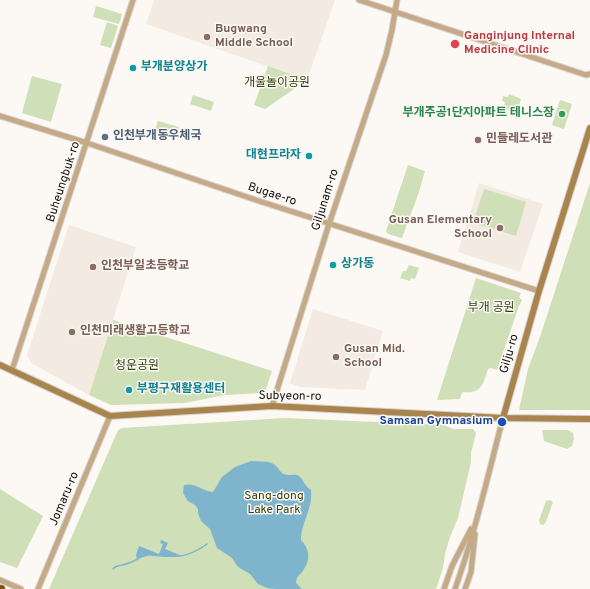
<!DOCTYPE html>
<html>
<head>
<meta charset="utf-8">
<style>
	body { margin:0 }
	canvas { display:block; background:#fcf8f4 }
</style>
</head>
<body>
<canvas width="590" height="589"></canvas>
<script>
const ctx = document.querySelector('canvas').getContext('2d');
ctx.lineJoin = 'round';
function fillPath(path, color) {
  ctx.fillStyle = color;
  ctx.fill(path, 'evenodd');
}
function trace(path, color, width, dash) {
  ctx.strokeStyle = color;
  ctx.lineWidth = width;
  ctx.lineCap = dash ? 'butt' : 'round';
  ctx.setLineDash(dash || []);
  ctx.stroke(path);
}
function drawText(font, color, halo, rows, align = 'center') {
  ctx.font = font + ' Overpass,"Noto Sans KR",sans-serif';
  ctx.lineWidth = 3;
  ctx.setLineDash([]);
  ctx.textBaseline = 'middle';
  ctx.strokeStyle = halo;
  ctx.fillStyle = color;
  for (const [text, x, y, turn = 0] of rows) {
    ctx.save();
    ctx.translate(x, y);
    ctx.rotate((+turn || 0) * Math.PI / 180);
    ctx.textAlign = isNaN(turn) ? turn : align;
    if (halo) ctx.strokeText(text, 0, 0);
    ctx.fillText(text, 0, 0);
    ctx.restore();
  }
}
fillPath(new Path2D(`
	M154,0H335L307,80L146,24Z
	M479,183L543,204L520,272L458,252Z
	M69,225L136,247L89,395L31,363L27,355Z
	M313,309L383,331L365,390L300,387L290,383Z`), '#f3eae1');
fillPath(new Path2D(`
	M96,6L122,14L119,24L93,17Z
	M107,22L118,26L111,48L100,45Z
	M268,66L307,80L265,109L254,105Z
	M32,76L62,84L51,122L22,113Z
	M509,94L521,99L517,112L505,108L504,106L505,102L502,101L503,96L508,97Z
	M193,95L214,102L211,111L190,104Z
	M560,100L572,104L564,129L552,125Z
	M158,121L179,127L176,137L155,130Z
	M408,165L425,171L419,192L402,238L388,234L386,231Z
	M590,183V410H519L528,369L541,334Z
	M484,189L526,202L516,236L473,223Z
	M409,265L419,268L415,279L411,278L410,281L400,278L403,271H406Z
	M476,278L521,293L519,297L522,300L519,306L497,370L491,368L488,369C483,384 482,394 463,392L461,395L460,399L437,400Z
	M113,320L272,371L266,389L261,393L225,395L185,403L111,405L89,395Z
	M285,418L444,425L453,429H473L476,433L471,453V462L458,518L450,537L445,554L443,568L436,589H49L118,430L122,428Z
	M542,430H568L573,433L574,439L572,446L567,449L544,441Z
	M0,489L43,516L17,568L0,562Z
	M550,500L553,502L546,522L543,525L540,524L539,520L546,501Z`), '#cfdfb7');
fillPath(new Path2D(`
	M251,461C259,462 269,460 275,465C279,468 280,473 284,474C290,477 296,472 301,478C305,483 305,486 311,490C313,509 301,523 301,540C309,548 311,559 304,569C300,576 297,574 296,583L302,589H276L267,588L258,584L250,574L238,567L232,558L217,548L210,529L201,521L198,513V509L195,505L188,501L183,493L184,485C195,482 202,491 213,492L222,477L235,467Z
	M161,540L168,543L165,549L182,556C166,559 151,551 137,559L136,555L139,546L159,554L163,544L160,543Z`), '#7eb4cc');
trace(new Path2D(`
	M151,555C176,557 186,559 207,544
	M113,569C117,564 123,566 129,563C136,561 140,556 148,555`), '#7eb4cc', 1.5);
const tertiary = new Path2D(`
	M359,0L586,75L590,74
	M0,116L87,143L256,200L539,291
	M12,370L133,0
	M272,406L329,224L386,55L392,30L397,0
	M0,580L21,589
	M38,589L110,416
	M444,589L452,566L471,529
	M455,589C475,533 488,475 503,418
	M465,589L471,572L475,534`);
const secondary = new Path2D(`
	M0,365L110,416L272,406L503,418L590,419
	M503,418L539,291L590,128`);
const motorway = new Path2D(`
	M0,589H1`);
trace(tertiary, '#d6d3cf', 7);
trace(secondary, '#d6d3cf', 8);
trace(motorway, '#d6d3cf', 10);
trace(tertiary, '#c5aa87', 5);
trace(secondary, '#aa844d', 6);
trace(motorway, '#7d5200', 8);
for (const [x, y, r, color] of [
	[207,37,4,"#8d6e63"],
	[455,44,5,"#e0444e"],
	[133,68,4,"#0f9aa8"],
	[562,114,4,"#2e9e5b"],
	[105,137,4,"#5c6f8a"],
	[478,140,4,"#8d6e63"],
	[309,156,4,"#0f9aa8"],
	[500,228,4,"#8d6e63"],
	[333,265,4,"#0f9aa8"],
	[93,267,4,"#8d6e63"],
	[72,332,4,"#8d6e63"],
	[336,357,4,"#8d6e63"],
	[129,390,4,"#0f9aa8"],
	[502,422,5,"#1a4fb4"]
]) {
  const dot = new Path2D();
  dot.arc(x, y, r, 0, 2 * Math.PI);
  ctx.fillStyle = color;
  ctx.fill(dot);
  trace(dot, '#fcf8f4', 1.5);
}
drawText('bold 12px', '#785e54', '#fcf8f4', [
	["Bugwang",215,30],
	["Middle School",215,44],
	["민들레도서관",486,140],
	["Gusan Elementary",492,221,"right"],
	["School",492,235,"right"],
	["인천부일초등학교",101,267],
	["인천미래생활고등학교",80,332],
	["Gusan Mid.",344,350],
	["School",344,364]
], 'left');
drawText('bold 12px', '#be3a42', '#fcf8f4', [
	["Ganginjung Internal",464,37],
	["Medicine Clinic",464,51]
], 'left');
drawText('bold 12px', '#0d838f', '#fcf8f4', [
	["부개분양상가",141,68],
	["대현프라자",301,156,"right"],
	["상가동",341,265],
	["부평구재활용센터",137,390]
], 'left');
drawText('12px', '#33430f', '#fcf8f4', [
	["개울놀이공원",277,84],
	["부개 공원",491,309],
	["청운공원",137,367],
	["Sang-dong",274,497],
	["Lake Park",274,511]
]);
drawText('bold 12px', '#27864d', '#fcf8f4', [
	["부개주공1단지아파트 테니스장",554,114]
], 'right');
drawText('bold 12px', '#4e5e75', '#fcf8f4', [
	["인천부개동우체국",113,137]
], 'left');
drawText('12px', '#11100f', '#fcf8f4', [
	["Buheungbuk-ro",64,182,-72],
	["Bugae-ro",272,195,18],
	["Giljunam-ro",326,200,-72],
	["Gilju-ro",510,354,-74],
	["Subyeon-ro",290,397,1],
	["Jomaru-ro",65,499,-67]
]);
drawText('bold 12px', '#164399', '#fcf8f4', [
	["Samsan Gymnasium",493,422]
], 'right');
</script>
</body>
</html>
